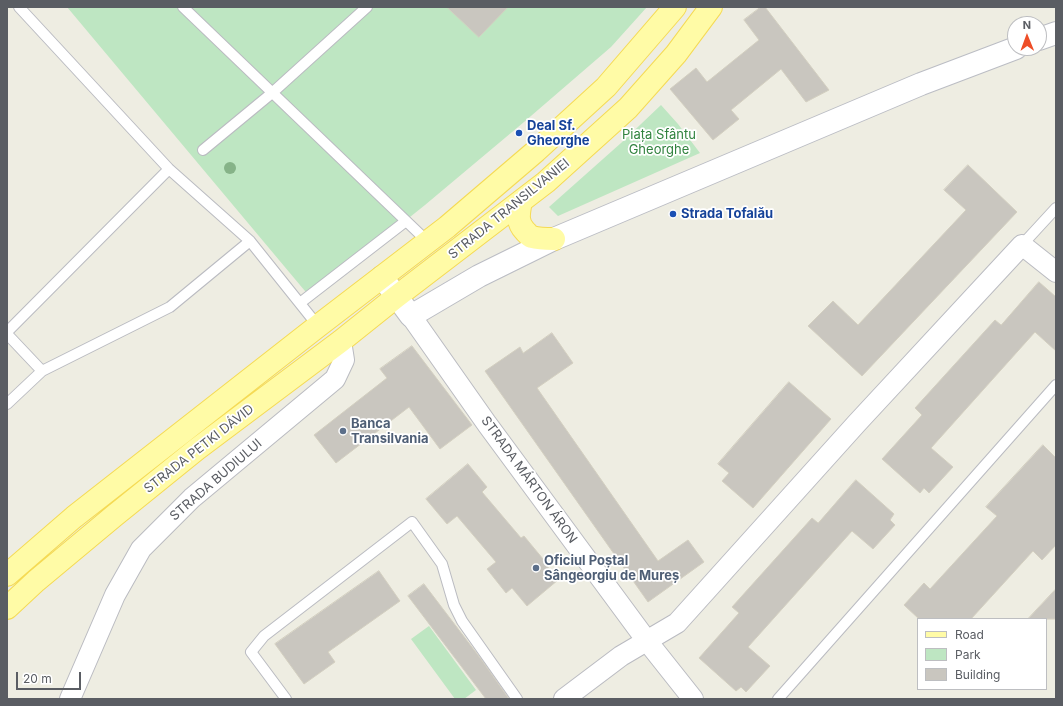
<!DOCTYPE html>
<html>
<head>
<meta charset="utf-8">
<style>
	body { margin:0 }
	#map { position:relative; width:1063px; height:706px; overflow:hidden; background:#eeede2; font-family:Inter,sans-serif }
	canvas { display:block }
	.frame { position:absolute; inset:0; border:8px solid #5a5d63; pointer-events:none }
	.legend { position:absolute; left:917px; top:618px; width:130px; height:72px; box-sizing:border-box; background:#fff; border:1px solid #bdbec1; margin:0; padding:5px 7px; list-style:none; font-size:12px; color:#5a5d63 }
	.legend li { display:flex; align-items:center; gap:8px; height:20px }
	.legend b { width:20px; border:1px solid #bdbec1 }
	.north { position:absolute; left:1007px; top:16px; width:40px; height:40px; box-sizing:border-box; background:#fff; border:1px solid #bdbec1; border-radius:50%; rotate:359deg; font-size:11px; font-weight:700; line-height:16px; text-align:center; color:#5a5d63 }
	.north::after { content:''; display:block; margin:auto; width:14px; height:18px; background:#ee4e28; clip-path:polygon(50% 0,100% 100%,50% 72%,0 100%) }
	.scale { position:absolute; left:16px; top:672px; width:65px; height:18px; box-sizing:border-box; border:2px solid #5a5d63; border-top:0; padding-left:5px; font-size:12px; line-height:14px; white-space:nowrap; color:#5a5d63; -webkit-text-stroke:3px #fff; paint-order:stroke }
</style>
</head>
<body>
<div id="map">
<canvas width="1063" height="706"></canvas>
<div class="frame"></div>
<ul class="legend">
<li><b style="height:5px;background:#fffba6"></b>Road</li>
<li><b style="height:11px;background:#bee6c2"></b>Park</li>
<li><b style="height:11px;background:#c9c6bf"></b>Building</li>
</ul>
<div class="north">N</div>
<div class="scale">20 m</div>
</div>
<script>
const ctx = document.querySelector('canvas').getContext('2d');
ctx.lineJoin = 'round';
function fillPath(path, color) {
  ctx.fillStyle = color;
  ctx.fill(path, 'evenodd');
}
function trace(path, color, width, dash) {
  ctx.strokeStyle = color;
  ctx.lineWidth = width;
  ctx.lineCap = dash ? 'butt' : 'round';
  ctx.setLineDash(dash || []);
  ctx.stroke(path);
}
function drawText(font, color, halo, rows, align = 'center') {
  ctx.font = font + ' Inter,sans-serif';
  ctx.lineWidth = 3.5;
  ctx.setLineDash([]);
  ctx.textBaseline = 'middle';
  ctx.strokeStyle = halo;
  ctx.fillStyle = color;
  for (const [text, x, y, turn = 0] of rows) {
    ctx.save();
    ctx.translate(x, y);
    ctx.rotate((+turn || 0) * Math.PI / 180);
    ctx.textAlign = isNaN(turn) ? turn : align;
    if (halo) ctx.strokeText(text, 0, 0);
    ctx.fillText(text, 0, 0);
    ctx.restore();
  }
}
fillPath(new Path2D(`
	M67,7H647L611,47L524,122L425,205L310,297Z
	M661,105L678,124L700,153L558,216L549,207L621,143Z
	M429,626L476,690L464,699H455L411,639Z`), '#bee6c2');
const building = new Path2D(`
	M447,7H508L479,37Z
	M761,7H765L829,90L806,102L781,69L731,110L739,119L713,140L670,89L696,68L707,82L759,40L744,20Z
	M968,165L1017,212L862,376L808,326L833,301L858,325L966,210L944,190Z
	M1039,282L1056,297V351L1035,332L931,448L953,467L929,493L924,488L920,493L882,459L922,415L915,408L995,320L1001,325Z
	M552,333L573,363L537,388L658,561L688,540L704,562L648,602L485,371L520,347L523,353Z
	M412,346L472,425L440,449L409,407L336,463L314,435L387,378L380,369Z
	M789,382L831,419L753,508L722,481L729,473L718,464Z
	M1043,445L1056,458V545L1042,560L1033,551L971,619H919L904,605L924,583L930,589L997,516L986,507Z
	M468,464L487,487L482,492L521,538L524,536L548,565L547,566L558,580L527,606L512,588L506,593L487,569L496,562L457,516L447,524L426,499Z
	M856,480L894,514L890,520L895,525L873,549L852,531L748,647L770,666L746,692L741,687L736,691L699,658L739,613L732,607L812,518L818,523Z
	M379,571L400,601L328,652L335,662L304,684L275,644Z
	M424,584L481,659L509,699H486L408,596Z
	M1056,589V619H1028Z`);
fillPath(building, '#c9c6bf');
trace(building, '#d3cfc0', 1);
const lane = new Path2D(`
	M19,7L169,169L250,241L318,326
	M183,7L428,242
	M203,150L272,93L367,7
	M1022,245L1056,208
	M300,303L406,221
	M7,332L169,169
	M7,334L42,371
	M7,404L42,371L170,307L250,241
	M286,699L251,652L264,636L412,522L442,564L454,605L462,621L517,699
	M778,699L1056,385`);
const street = new Path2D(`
	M411,316L487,424L647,641L693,699
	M70,699L115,595L141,549L192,498L335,379L344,360L341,341
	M564,699L621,656L677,623L857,423L1022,245L1056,272`);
const secondary = new Path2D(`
	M1039,39L1056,33
	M382,277L411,316L479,276L554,239L921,84L1016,48`);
const primary = new Path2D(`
	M521,201C519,212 516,222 525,231C527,233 529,236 532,237C539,239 547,239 554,239
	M7,575L74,517L318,326L447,227L536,151L606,87L675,7
	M7,608L36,581L114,516L197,449L341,341L396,297L546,182L628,108L676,54L711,7`);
trace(lane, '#babbc1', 12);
trace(street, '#babbc1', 22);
trace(secondary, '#bbbdc4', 24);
trace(primary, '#f5da54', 24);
trace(lane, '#fff', 10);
trace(street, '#fff', 20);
trace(secondary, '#fff', 22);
trace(primary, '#fffba6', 22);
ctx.fillStyle = '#86b388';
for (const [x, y] of [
	[230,168]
]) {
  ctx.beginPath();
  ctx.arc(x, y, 6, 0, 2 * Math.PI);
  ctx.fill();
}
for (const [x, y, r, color] of [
	[519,133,4,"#1a4fb4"],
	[673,214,4,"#1a4fb4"],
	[343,431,4,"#5c6f8a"],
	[536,568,4,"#5c6f8a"]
]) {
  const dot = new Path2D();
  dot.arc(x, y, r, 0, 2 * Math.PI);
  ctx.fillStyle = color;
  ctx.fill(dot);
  trace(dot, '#fff', 1.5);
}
drawText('bold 13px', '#164399', '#fff', [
	["Deal Sf.",527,126],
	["Gheorghe",527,141],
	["Strada Tofalău",681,214]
], 'left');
drawText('13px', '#31833f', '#fff', [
	["Piața Sfântu",659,135],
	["Gheorghe",659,150]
]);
drawText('13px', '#5a5d63', '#fff', [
	["STRADA TRANSILVANIEI",509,209,-39],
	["STRADA PETKI DÁVID",199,449,-38],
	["STRADA BUDIULUI",216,480,-41],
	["STRADA MÁRTON ÁRON",529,480,54]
]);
drawText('bold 13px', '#4e5e75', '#fff', [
	["Banca",351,424],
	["Transilvania",351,439],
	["Oficiul Poștal",544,561],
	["Sângeorgiu de Mureș",544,576]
], 'left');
</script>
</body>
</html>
